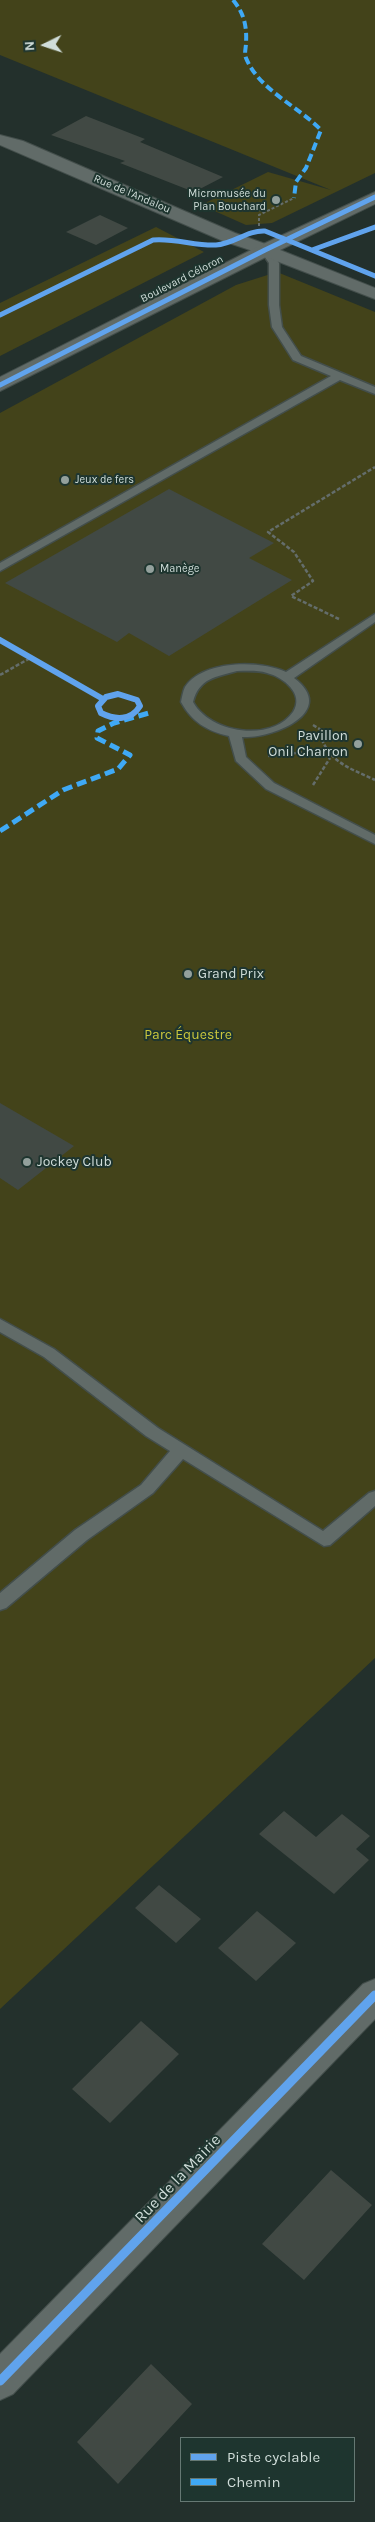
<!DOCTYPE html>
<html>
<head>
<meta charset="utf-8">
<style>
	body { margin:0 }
	#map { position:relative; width:375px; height:2522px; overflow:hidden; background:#23302c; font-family:Karla,sans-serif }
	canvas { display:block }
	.legend { position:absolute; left:180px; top:2437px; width:175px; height:65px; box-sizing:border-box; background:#1e352f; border:1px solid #657873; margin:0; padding:6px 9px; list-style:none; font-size:15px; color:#d0ddd9 }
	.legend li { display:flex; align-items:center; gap:10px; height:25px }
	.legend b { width:25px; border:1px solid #657873 }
	.north { position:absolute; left:20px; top:20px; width:50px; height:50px; -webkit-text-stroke:4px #1e352f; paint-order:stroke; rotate:266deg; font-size:14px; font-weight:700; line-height:20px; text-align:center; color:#d0ddd9 }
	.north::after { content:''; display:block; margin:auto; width:18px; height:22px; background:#d0ddd9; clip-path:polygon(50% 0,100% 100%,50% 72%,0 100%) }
</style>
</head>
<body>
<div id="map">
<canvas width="375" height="2522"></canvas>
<ul class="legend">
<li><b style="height:6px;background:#60a3ed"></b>Piste cyclable</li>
<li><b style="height:6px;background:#3fa9f5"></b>Chemin</li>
</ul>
<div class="north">N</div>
</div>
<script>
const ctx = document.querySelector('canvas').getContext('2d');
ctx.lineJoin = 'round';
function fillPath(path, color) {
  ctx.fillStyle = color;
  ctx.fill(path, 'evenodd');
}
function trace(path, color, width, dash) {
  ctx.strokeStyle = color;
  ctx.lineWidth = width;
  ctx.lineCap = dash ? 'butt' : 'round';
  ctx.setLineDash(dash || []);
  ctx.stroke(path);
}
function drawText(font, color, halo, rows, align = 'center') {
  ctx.font = font + ' Karla,sans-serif';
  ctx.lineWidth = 4;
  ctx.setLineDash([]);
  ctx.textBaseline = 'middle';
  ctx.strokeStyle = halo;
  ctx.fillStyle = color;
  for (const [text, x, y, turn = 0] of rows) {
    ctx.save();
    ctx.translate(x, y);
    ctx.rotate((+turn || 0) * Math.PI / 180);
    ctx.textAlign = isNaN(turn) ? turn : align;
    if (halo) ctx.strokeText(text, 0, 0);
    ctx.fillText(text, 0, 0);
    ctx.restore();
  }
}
fillPath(new Path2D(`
	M0,0H375V173L272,223L246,225L201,205L268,172L331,190L0,55Z
	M156,227L204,252L0,356V303Z
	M277,272L375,312V1658L0,2009V413L236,285Z`), '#43431a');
fillPath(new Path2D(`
	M86,116L145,139L140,142L223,177L194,192L120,163L125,161L51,135Z
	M100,215L128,228L96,245L66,232Z
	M169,489L274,543L249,558L292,580L169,656L129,633L117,642L5,583Z
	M0,1103L74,1146L18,1190L0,1178Z
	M284,1811L316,1837L342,1814L370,1836L356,1849L369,1860L334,1894L259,1834Z
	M159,1885L201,1919L176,1943L135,1908Z
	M257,1911L296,1943L256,1981L218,1948Z
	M141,2021L179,2054L110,2123L72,2089Z
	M331,2170L372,2205L304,2280L262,2244Z
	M151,2364L192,2404L118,2484L77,2442Z`), '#414944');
const service = new Path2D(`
	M265,247L268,248L279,263V305L282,327L301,356L375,387V394L340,380L0,571V563L331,376L293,360L272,327L269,305V263L260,250Z
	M375,614V622L294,678C339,712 272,739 242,737L246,757L274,783L375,835V844L266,789L236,761L229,736C207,731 192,722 181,702C182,697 183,691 185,687C203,660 260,660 286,672ZM237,671C247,671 258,670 267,673C283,677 305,694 293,712C271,743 210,733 193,702C199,678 216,677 237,671Z
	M0,1319L54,1349L158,1428L323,1531L369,1493L375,1491V1506L330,1545L324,1546L183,1459L153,1493L87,1540L6,1608L0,1610V1593L75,1530L141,1485L170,1451L146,1436L44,1357L0,1332Z`);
const minor = new Path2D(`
	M0,135L23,141L235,233L271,246L274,250L271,254L265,255L223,241L0,145Z
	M375,1979V2019L13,2394L0,2400V2354L363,1984Z`);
const tertiary = new Path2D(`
	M375,192V204L280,250L375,288V299L266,257L0,391V377L259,246Z`);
trace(service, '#434e4b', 3);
trace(minor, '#434e4b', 2);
trace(tertiary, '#434e4b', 2);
trace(new Path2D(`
	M249,205L264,212
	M259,226V215L294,198`), '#646d6b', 2, [3, 2]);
trace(new Path2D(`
	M339,619L291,596L313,581L294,552L268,532L375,467
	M0,675L32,657
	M313,725L326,733L321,737C330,763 352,769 375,780
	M268,756L324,750
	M313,785L330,758`), '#646d6b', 2.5, [4, 2]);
fillPath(service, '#616b68');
fillPath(minor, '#616b68');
fillPath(tertiary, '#616b68');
trace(new Path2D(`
	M233,0C244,13 247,26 246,43C246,48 244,53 246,58C259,90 298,106 321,130L306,168L296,182L294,198`), '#3fa9f5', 4, [8, 4]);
trace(new Path2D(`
	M0,831L63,790L118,769L130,755L97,738L98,731L114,723L149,713`), '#3fa9f5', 5, [10, 5]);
trace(new Path2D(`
	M312,250L375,227
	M0,315L153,240C175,238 195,246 216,245C234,244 247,230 265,231L375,276
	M0,385L265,250L375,197`), '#60a3ed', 5);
trace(new Path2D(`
	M0,640L103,699
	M118,694L137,700L140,706C131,721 115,720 101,713L98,706L106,697Z`), '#60a3ed', 6);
trace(new Path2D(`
	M0,2381L375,1995`), '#60a3ed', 9);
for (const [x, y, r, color] of [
	[276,200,5,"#93a09c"],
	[65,480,5,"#93a09c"],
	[150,569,5,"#93a09c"],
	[358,744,5,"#93a09c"],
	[188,974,5,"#93a09c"],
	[27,1162,5,"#93a09c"]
]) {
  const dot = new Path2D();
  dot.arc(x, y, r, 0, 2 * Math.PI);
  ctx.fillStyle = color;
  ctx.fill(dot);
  trace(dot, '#1e352f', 2);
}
drawText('11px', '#d0ddd9', '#1e352f', [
	["Rue de l'Andalou",132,194,23],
	["Boulevard Céloron",182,279,-27]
]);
drawText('11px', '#d0ddd9', '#1e352f', [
	["Micromusée du",266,194,"right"],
	["Plan Bouchard",266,207,"right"],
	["Jeux de fers",75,480],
	["Manège",160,569]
], 'left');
drawText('14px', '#d0ddd9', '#1e352f', [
	["Pavillon",348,736,"right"],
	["Onil Charron",348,752,"right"],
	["Grand Prix",198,974],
	["Jockey Club",37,1162]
], 'left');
drawText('14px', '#ccc83c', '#1e352f', [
	["Parc Équestre",188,1035]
]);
drawText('16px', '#d0ddd9', '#1e352f', [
	["Rue de la Mairie",178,2179,-46]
]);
</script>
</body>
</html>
